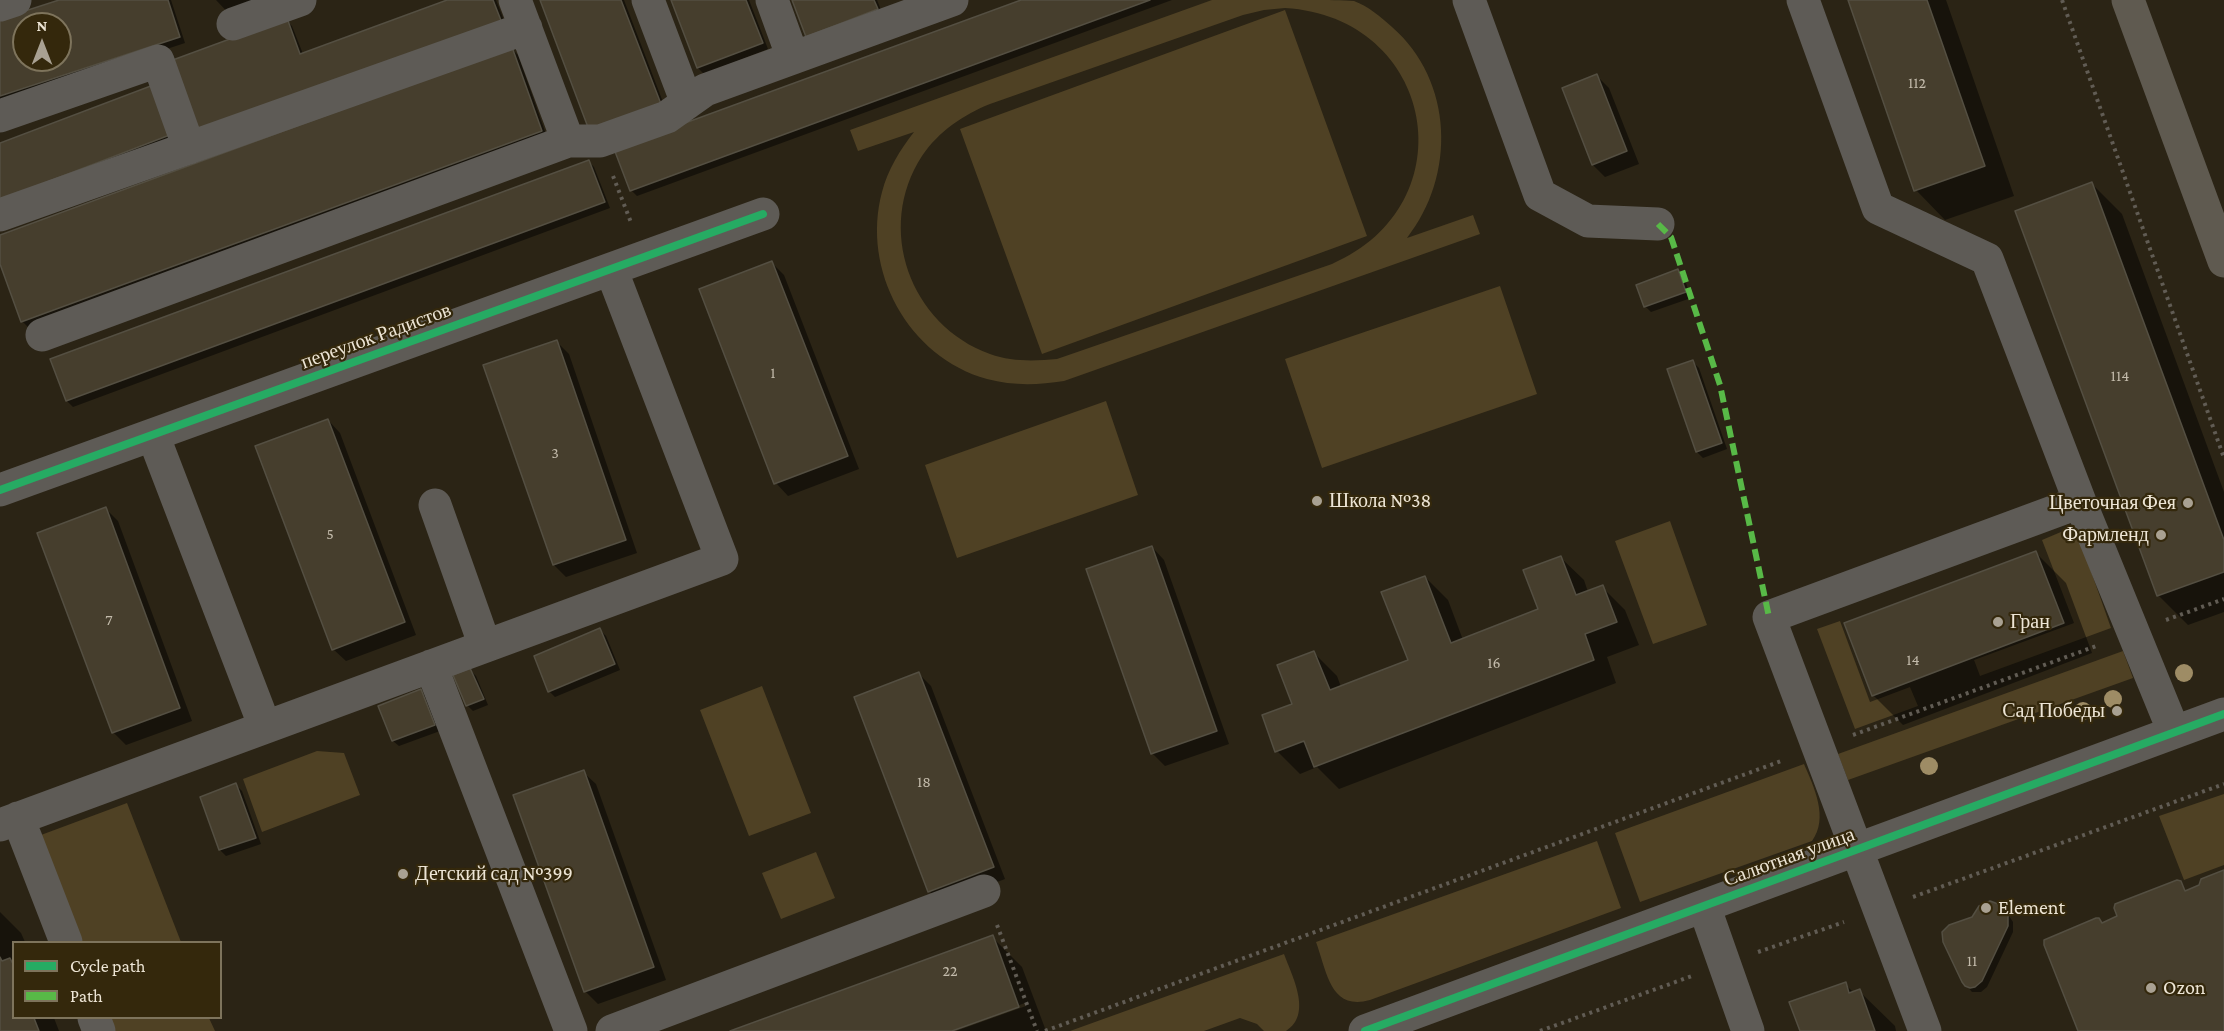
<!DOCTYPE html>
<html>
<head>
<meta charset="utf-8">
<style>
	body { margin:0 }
	#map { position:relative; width:2224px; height:1031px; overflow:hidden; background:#2b2415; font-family:"Crimson Pro",serif }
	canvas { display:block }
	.legend { position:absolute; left:12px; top:941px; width:210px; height:78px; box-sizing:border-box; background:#34280c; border:2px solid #7e745c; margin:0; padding:8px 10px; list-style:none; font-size:18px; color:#ede5d5 }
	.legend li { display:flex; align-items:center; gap:12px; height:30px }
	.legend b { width:30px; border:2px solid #7e745c }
	.north { position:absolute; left:12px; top:12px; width:60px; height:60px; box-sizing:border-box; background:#34280c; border:2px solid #7e745c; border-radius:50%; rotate:0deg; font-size:16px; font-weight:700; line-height:24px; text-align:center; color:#ede5d5 }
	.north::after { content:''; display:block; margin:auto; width:21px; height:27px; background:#a9a192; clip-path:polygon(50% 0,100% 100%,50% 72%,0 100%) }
</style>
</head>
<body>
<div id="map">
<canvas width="2224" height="1031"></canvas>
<ul class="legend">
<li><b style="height:8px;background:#26ab63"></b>Cycle path</li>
<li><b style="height:8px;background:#58b947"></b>Path</li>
</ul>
<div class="north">N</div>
</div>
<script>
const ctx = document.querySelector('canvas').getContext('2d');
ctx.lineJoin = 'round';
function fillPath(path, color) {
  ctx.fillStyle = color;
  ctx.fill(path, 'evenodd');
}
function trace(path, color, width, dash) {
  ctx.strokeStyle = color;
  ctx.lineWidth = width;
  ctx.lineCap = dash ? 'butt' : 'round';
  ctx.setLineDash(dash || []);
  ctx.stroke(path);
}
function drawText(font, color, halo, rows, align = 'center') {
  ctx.font = font + ' "Crimson Pro",serif';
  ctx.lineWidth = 4.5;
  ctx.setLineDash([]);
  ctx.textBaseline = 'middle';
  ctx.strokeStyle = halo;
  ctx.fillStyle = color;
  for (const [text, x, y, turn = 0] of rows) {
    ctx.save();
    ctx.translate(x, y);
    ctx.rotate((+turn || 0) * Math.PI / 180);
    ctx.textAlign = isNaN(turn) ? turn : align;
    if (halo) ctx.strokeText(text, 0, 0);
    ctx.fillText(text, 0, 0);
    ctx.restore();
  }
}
fillPath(new Path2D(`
	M1212,0C1246,0 1280,0 1313,0C1326,0 1343,0 1354,1C1368,6 1381,17 1392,27C1454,81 1456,176 1407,238L1473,215L1480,234L1064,381C1038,385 1013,386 987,379C908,357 861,270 882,192C888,169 900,150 914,132L858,151L850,130ZM1285,8C1435,17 1470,204 1332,264L1057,359C1035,361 1012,362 990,354C910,325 875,228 922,156C939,131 963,115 990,104L1243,15L1264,10Z
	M1285,10L1367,236L1042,354L960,129Z
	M1500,286L1537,394L1322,468L1285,359Z
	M1106,401L1138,495L957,558L925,465Z
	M1670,521L1707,625L1653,644L1615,541Z
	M2075,526L2111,628L1980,676L1974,660L2074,623L2042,540Z
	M1840,621L1870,702L1910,687L1918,706L1855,729L1817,629Z
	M2123,651L2133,678L1848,780L1838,754Z
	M762,686L811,813L749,836L700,710Z
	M317,751L344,753L360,795L262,832L243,779Z
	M1804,764C1814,787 1829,818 1812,841L1640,902L1615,833Z
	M2224,794V865L2184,880L2159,816Z
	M127,803L181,942H80L41,835Z
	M1597,841L1621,908L1370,1000C1330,1011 1327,972 1316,942Z
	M816,852L835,898L781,919L762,873Z
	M1284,954C1292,976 1313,1014 1286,1031H1264L1257,1024L1240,1018L1204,1031H1070Z
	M107,1018H209L215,1031H115Z`), '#4f4124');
fillPath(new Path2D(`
	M63,0H171L185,43L0,104V21ZM24,24H60V60H24Z
	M216,0H290L235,20Z
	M451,0H496L507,28L205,139L286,20L292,26L303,54Z
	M541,0H624L666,110Z
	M672,0H749L768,49L704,74L698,68Z
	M793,0H877L883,15L807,36Z
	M1025,0H1172L637,196L631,190Z
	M1849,0H1946L2014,196L1945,220L1916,190Z
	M512,49L518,55L547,137L28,327L22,321L0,260V236Z
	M1597,76L1609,88L1639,164L1605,177L1593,165Z
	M155,86L180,140L0,208V145Z
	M588,161L594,167L610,208L73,407L67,401L52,360Z
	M2092,184L2122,214L2224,492V612L2188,625L2158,595Z
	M772,263L784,275L859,469L788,496L776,483L701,290Z
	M1678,271L1684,277L1691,298L1651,312L1645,306Z
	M556,341L569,354L637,553L566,577L554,565Z
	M1693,362L1699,368L1727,449L1703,458L1697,452Z
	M328,420L340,433L416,635L346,661L333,649Z
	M106,509L118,521L192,721L126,745L113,732Z
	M1152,547L1164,560L1229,744L1165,766L1152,753Z
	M2036,553L2066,583L2092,653L1903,725L1873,695Z
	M1561,558L1584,580L1588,592L1602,587L1625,610L1639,645L1607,657L1616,683L1339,789L1317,767L1300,774L1277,751L1314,653L1337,676L1341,687L1409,661L1425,577L1448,600L1463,640L1540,610Z
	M600,630L606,636L620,670L555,697L549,691Z
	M470,670L476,676L488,705L473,711L467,705Z
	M919,674L931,686L1005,879L942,903L929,891Z
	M421,691L427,697L440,731L399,746L393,741Z
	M583,772L596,784L666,980L598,1004L585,991Z
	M236,785L242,791L261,844L226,856L220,850L202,798Z
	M0,912L21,933L25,942H14V1018H54L59,1031H0Z
	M2007,913L2013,922V932L1987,987L1981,992H1972L1966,985Z
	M992,937L1022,967L1046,1031H956L1026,1006L1025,1003L948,1031H734Z
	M1845,984L1854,993L1859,991L1895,1026L1896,1031H1801Z`), '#0007');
const building = new Path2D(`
	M59,0H168L180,37L0,96V19ZM24,24H60V60H24Z
	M447,0H493L502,23L197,134L170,61L287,18L300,54Z
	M540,0H621L661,104L589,130Z
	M671,0H746L763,43L697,68Z
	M792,0H874L878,9L806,37Z
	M1021,0H1150L630,191L614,149Z
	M1848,0H1927L1985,166L1914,191Z
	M512,47L542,131L21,322L0,264V235Z
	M1597,74L1627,151L1592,165L1562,88Z
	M156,84L175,133L0,200V143Z
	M589,160L605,202L66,401L50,359Z
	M2092,182L2224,540V572L2157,596L2015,211Z
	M772,261L848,456L774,484L699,289Z
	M1678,269L1686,292L1644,307L1636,285Z
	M557,340L626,540L553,565L483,365Z
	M1693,360L1722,443L1696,452L1667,369Z
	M328,419L405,622L332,650L255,446Z
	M106,507L180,708L112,733L37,533Z
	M1152,546L1217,731L1151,754L1086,569Z
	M2036,551L2064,623L1872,696L1844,623Z
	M1561,556L1576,595L1603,585L1617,622L1585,634L1594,660L1314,767L1304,741L1275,752L1262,715L1292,704L1277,665L1314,651L1330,690L1408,660L1381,592L1425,576L1451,643L1538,609L1523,570Z
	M600,628L615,664L548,692L534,656Z
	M470,668L484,699L466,706L453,675Z
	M919,672L994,867L928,892L854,697Z
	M421,689L435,725L392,741L378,706Z
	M584,770L654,967L584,992L513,795Z
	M236,783L256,838L219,850L200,797Z
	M2224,870V1031H2078L2044,945V940L2096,918H2099L2102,923L2117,916L2114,908L2115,904L2177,880L2181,881L2185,891L2199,885L2201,879Z
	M1990,901L2001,905L2005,909L2008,914V926L1982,981L1975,987L1970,988L1965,986L1962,982L1943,942L1942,932L1949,925L1972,917L1979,906Z
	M993,935L1019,1007L952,1031H730Z
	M0,957L2,961L10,958L14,966V1018H34L39,1031H0Z
	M1846,982L1849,993L1860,989L1875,1031H1800L1789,1002Z`);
fillPath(building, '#463e2d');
trace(building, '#544f42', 1.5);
trace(new Path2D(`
	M2062,0L2224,458
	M613,176L632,225
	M2166,620L2224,599
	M1853,735L2099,645
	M1913,897L2224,784
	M997,925L1037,1031
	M1758,952L1844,922
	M1045,1031L1784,760
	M1540,1031L1692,976`), '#615c54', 4, [3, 4.5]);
trace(new Path2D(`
	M515,0L568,141
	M648,0L687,103
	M772,0L793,58
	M1469,0L1540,195L1588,221L1658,224
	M1803,0L1878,208L1987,259L2080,502L2174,732
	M0,5L15,0
	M233,24L300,0
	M0,116L158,61L189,148
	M0,215L526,28
	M42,335L568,141H600L667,117L705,90L952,0
	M153,435L265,727
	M0,490L763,214
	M435,505L485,646
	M431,666L571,1031
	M18,818L66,942
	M0,825L722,559L611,269
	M1704,906L1748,1031
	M94,1018L99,1031
	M612,1031L984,891
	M1365,1031L2224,714
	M1925,1031L1769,617L2080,502`), '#5e5b56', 33);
trace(new Path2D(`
	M2128,0L2224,261`), '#5f5a50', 33);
trace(new Path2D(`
	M1658,224L1671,237L1720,385L1769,617`), '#58b947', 6, [12, 6]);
trace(new Path2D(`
	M0,490L763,214
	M1365,1031L2224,714`), '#26ab63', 8);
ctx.fillStyle = '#9e8c65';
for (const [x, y] of [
	[2184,673],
	[2113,699],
	[2083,711],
	[1929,766]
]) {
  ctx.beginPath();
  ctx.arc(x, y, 9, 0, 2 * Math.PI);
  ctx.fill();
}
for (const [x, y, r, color] of [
	[1317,501,6,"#a9a192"],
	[2188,503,6,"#a9a192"],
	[2161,535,6,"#a9a192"],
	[1998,622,6,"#a9a192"],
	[2117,711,6,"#a9a192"],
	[403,874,6,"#a9a192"],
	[1986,908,6,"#a9a192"],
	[2151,988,6,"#a9a192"]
]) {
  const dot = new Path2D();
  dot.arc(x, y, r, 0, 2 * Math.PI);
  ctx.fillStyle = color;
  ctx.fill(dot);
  trace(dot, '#34280c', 2);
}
drawText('16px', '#c3bbab', null, [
	["112",1917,83],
	["1",773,373],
	["114",2120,376],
	["3",555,453],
	["5",330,534],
	["7",109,620],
	["14",1913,660],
	["16",1494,663],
	["18",924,782],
	["11",1972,961],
	["22",950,971]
]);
drawText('20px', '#ede5d5', '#34280c', [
	["переулок Радистов",376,336,-20],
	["Салютная улица",1789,857,-20]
]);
drawText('20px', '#ede5d5', '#34280c', [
	["Школа №38",1329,501],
	["Цветочная Фея",2176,503,"right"],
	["Фармленд",2149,535,"right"],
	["Гран",2010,622],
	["Сад Победы",2105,711,"right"],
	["Детский сад №399",415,874],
	["Element",1998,908],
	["Ozon",2163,988]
], 'left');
</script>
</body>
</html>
